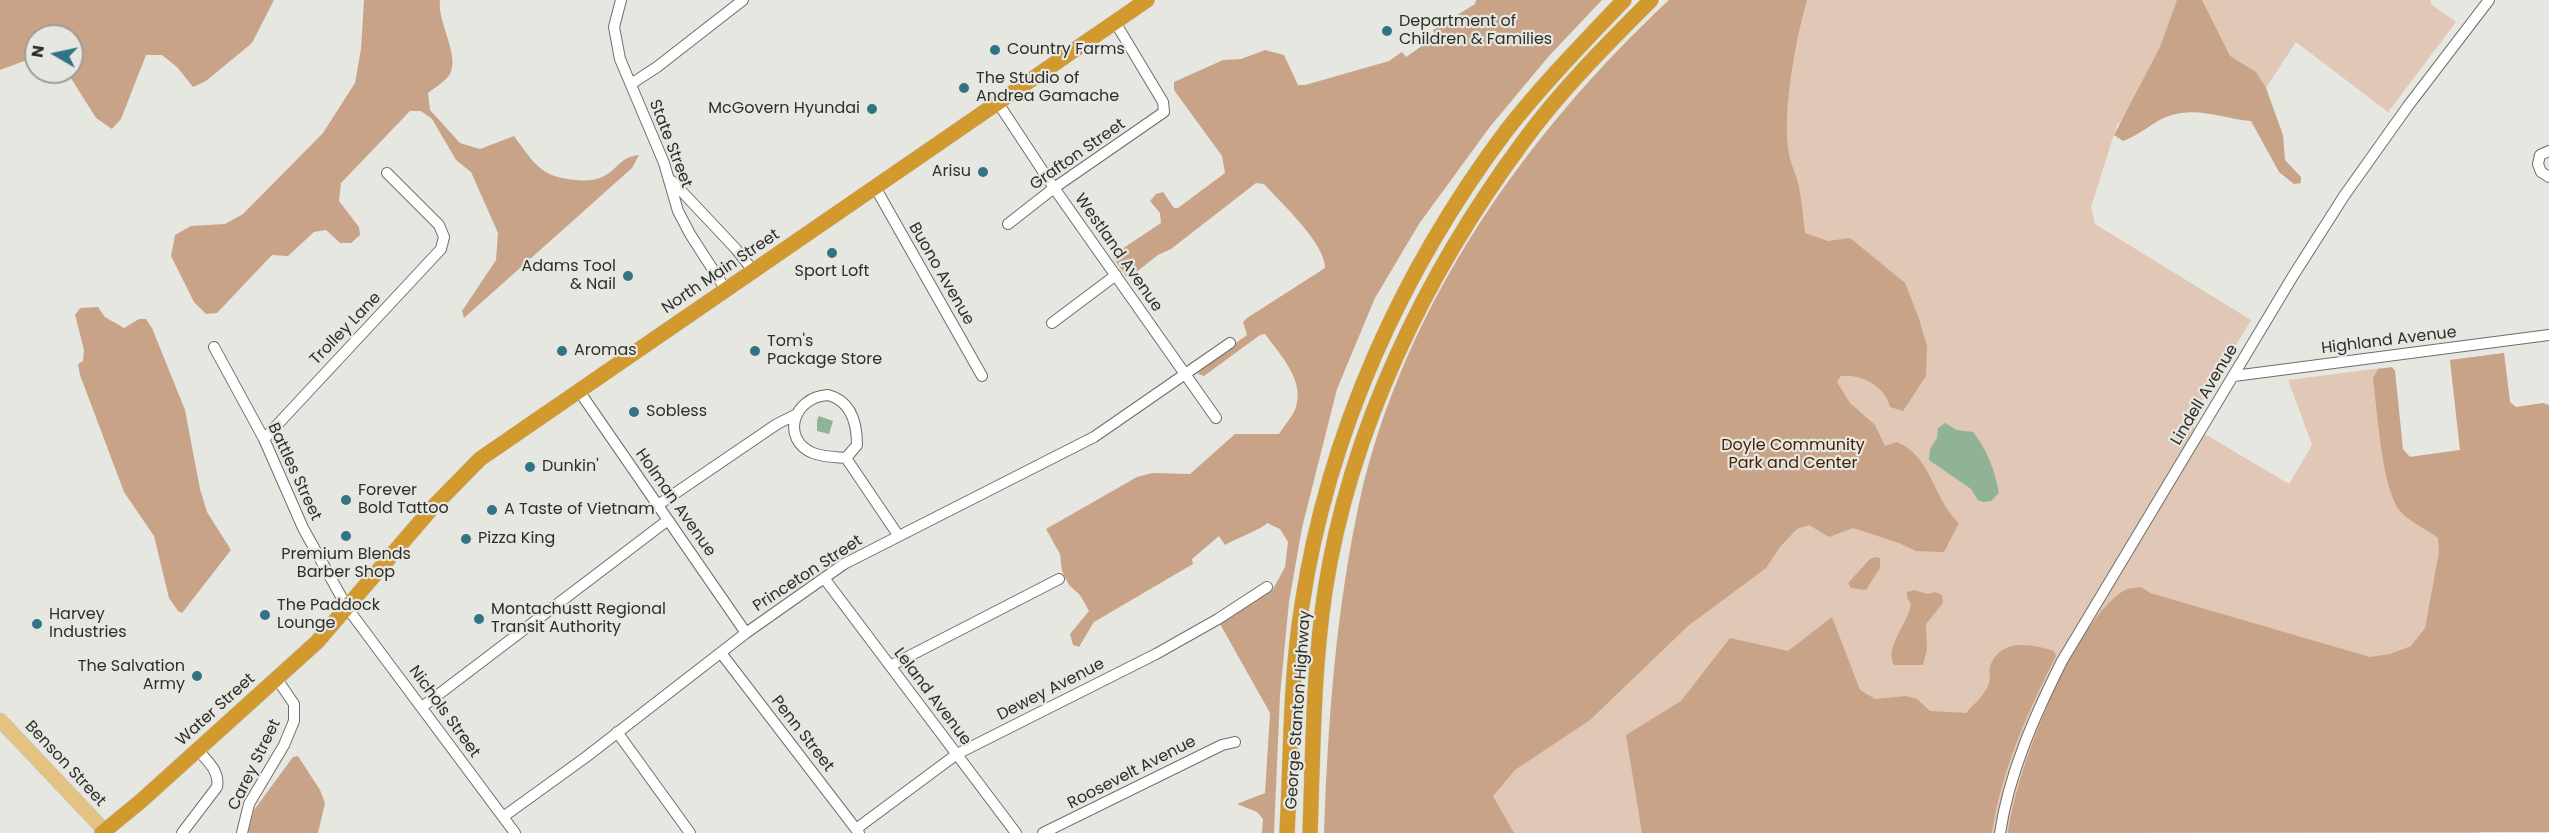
<!DOCTYPE html>
<html>
<head>
<meta charset="utf-8">
<style>
	body { margin:0 }
	#map { position:relative; width:2549px; height:833px; overflow:hidden; background:#e7e7e1; font-family:Poppins,sans-serif }
	canvas { display:block }
	.north { position:absolute; left:24px; top:24px; width:60px; height:60px; box-sizing:border-box; background:#e7e7e1; border:2px solid #9d9d98; border-radius:50%; rotate:279deg; font-size:16px; font-weight:700; line-height:24px; text-align:center; color:#2e2e2b }
	.north::after { content:''; display:block; margin:auto; width:21px; height:27px; background:#317485; clip-path:polygon(50% 0,100% 100%,50% 72%,0 100%) }
</style>
</head>
<body>
<div id="map">
<canvas width="2549" height="833"></canvas>
<div class="north">N</div>
</div>
<script>
const ctx = document.querySelector('canvas').getContext('2d');
ctx.lineJoin = 'round';
function fillPath(path, color) {
  ctx.fillStyle = color;
  ctx.fill(path, 'evenodd');
}
function trace(path, color, width, dash) {
  ctx.strokeStyle = color;
  ctx.lineWidth = width;
  ctx.lineCap = dash ? 'butt' : 'round';
  ctx.setLineDash(dash || []);
  ctx.stroke(path);
}
function drawText(font, color, halo, rows, align = 'center') {
  ctx.font = font + ' Poppins,sans-serif';
  ctx.lineWidth = 4.5;
  ctx.setLineDash([]);
  ctx.textBaseline = 'middle';
  ctx.strokeStyle = halo;
  ctx.fillStyle = color;
  for (const [text, x, y, turn = 0] of rows) {
    ctx.save();
    ctx.translate(x, y);
    ctx.rotate((+turn || 0) * Math.PI / 180);
    ctx.textAlign = isNaN(turn) ? turn : align;
    if (halo) ctx.strokeText(text, 0, 0);
    ctx.fillText(text, 0, 0);
    ctx.restore();
  }
}
fillPath(new Path2D(`
	M1709,0H2430L2432,5L2456,22L2388,112L2296,42L2252,109L2206,29L2117,125L2091,207L2095,224L2251,320L2188,424L2289,484L2312,445L2288,380L2382,368L2393,459L2460,450L2450,360L2504,353L2512,420L2480,833H1330Z`), '#e1c7b5');
fillPath(new Path2D(`
	M0,0H274L252,43L206,81L193,87L177,67L162,55H146L121,119L112,129L96,118L67,72H72V36H36V61L27,60L0,70Z
	M364,0H440C437,22 460,55 450,74C446,81 434,88 428,93L430,110L460,143L480,149L514,136C534,163 540,177 576,180C586,181 594,181 604,176C619,168 620,157 639,155L632,168L464,318L462,311L496,260L498,233L471,172L456,160L432,119L421,111H410L341,183L339,201L359,227L360,235L351,243H340L326,230L314,232L288,256L272,255L217,313L206,314L194,302L171,256L175,235L191,226L225,224L243,214L323,133L355,83L361,49Z
	M1476,0H1602L1549,56L1489,128L1419,224L1375,298L1337,389L1302,528L1289,602L1280,695L1274,833H1262L1263,819L1257,812L1237,804L1265,793L1270,713L1220,624L1273,589L1285,567L1288,542L1280,529L1267,523C1262,529 1235,539 1225,545L1219,536L1192,559L1193,564L1094,622L1079,647L1073,645L1070,634L1089,611L1080,595L1069,585L1062,571L1060,554L1046,529L1137,477L1152,473L1190,474L1235,434H1279C1284,426 1291,418 1295,410C1306,381 1281,356 1265,334L1260,335L1204,376L1198,374L1201,368L1247,335L1243,322L1247,318L1325,268C1325,243 1281,203 1264,184L1256,183L1171,249L1158,255L1130,277L1126,276L1114,259L1122,249L1161,223L1160,213L1150,201L1156,194L1163,192L1174,208H1178L1225,173L1222,156L1174,90V82L1223,60L1241,59L1265,50L1284,55L1298,85H1305L1389,61L1402,52L1406,57L1436,36L1433,30L1475,4Z
	M1669,0H1807C1796,38 1783,108 1788,147C1789,161 1796,173 1799,187C1802,202 1803,218 1805,233L1828,241L1850,238L1905,283L1919,319L1927,346L1926,376L1903,411L1890,407C1885,386 1862,374 1841,376L1837,382L1850,403L1875,425L1885,446L1897,442C1932,456 1933,500 1959,523L1944,552L1916,551L1899,543L1853,528L1829,537L1809,525L1797,529L1780,547L1766,568L1688,626L1590,720L1515,770L1493,796L1514,833H1324C1328,720 1336,609 1360,499C1404,306 1526,133 1669,0Z
	M2177,0H2202L2230,56L2256,72L2266,88L2283,135L2285,160L2301,177V183L2294,184L2279,172L2251,121C2224,119 2199,107 2172,115C2154,120 2141,135 2123,141L2114,135L2160,47Z
	M98,307L105,317L124,328L139,319H146L152,328L185,410L200,489L207,512L231,550L182,613L178,611L169,598L154,536L124,492L80,375L78,364L83,361L84,350L75,315L80,308Z
	M2504,353L2510,402L2516,407L2543,403L2549,405V832L2008,833C2016,772 2071,625 2123,591C2128,588 2135,588 2141,587L2150,593L2370,657L2390,654L2411,646L2425,628L2439,552L2438,538C2427,529 2409,522 2400,511C2382,489 2377,409 2373,378L2378,369L2392,367L2395,371L2403,449L2410,457L2460,450L2450,360Z
	M1875,557L1880,558V568L1866,590L1851,588L1848,583L1870,559Z
	M1914,590L1927,594L1935,592L1942,595L1943,603L1926,624L1927,649L1923,665H1894C1884,647 1908,624 1911,604L1907,598V592Z
	M1832,617L1860,690L1875,699L1906,696L1917,699L1930,711L1966,713C1973,705 1987,693 1989,683C1991,677 1988,670 1991,664C2002,638 2032,644 2054,651L2056,656C2028,711 2001,771 1992,833H1642L1626,735L1681,701L1730,638L1788,651Z
	M298,756L320,790L325,803L318,833H248L254,810L293,757Z`), '#c9a388');
fillPath(new Path2D(`
	M819,416L833,421L829,434L817,431V420Z
	M1945,423L1957,430L1973,432C1988,451 1994,469 1999,493L1991,501L1983,502L1978,500L1971,489L1929,460L1930,449L1937,438L1938,428Z`), '#8fb394');
const minor = new Path2D(`
	M621,0L614,27L620,59L664,163L678,211L690,234L726,290
	M631,84L657,67L743,0
	M998,103L1054,188L1216,418
	M2549,151L2540,155L2538,164L2541,172L2549,177
	M672,181L736,249L754,272
	M875,187L982,376
	M1008,224L1054,188L1164,112L1163,102L1115,22
	M1052,323L1116,275
	M214,347L264,439L303,528L348,609L515,833
	M2234,376L2549,335
	M579,391L746,633
	M828,395C851,401 857,423 857,445L846,458C836,457 823,457 813,453C781,440 792,397 828,395Z
	M264,439L441,249L444,237L439,225L387,173
	M846,458L898,535
	M658,505L777,424L797,414
	M824,578L1016,833
	M721,653L859,833
	M890,666L1059,579
	M422,707L668,520
	M617,732L690,833
	M503,817L586,757L746,633L844,564L1094,437L1230,343
	M856,829L957,754L1156,654L1218,619L1267,587
	M182,833L217,787C220,771 207,761 198,750
	M242,833L249,804L284,745L294,721V704L277,679
	M1043,833L1222,745L1235,742
	M2000,833C2009,773 2035,715 2062,661L2293,276L2344,196L2408,106L2489,0`);
const major = new Path2D(`
	M0,720L105,831`);
const highway = new Path2D(`
	M102,833L141,801L317,642L432,508L480,459L1147,0
	M1287,833C1291,758 1290,680 1302,605C1328,433 1402,270 1506,131C1542,85 1584,42 1624,0
	M1310,833C1313,752 1313,671 1325,591C1350,429 1426,273 1523,142C1560,91 1606,45 1651,0`);
trace(minor, '#6e6e69', 12);
trace(major, '#c4c4c4', 15);
trace(highway, '#c4c4c4', 16);
trace(minor, '#fff', 10);
trace(major, '#e3c282', 14);
trace(highway, '#d1992e', 15);
for (const [x, y, r, color] of [
	[1387,31,6,"#317485"],
	[995,50,6,"#317485"],
	[964,88,6,"#317485"],
	[872,109,6,"#317485"],
	[983,172,6,"#317485"],
	[832,253,6,"#317485"],
	[628,276,6,"#317485"],
	[562,351,6,"#317485"],
	[755,351,6,"#317485"],
	[634,412,6,"#317485"],
	[530,467,6,"#317485"],
	[346,500,6,"#317485"],
	[492,510,6,"#317485"],
	[346,536,6,"#317485"],
	[466,539,6,"#317485"],
	[265,615,6,"#317485"],
	[479,619,6,"#317485"],
	[37,624,6,"#317485"],
	[197,676,6,"#317485"]
]) {
  const dot = new Path2D();
  dot.arc(x, y, r, 0, 2 * Math.PI);
  ctx.fillStyle = color;
  ctx.fill(dot);
  trace(dot, '#e7e7e1', 2);
}
drawText('16px', '#2e2e2b', '#e7e7e1', [
	["Department of",1399,22],
	["Children & Families",1399,40],
	["Country Farms",1007,50],
	["The Studio of",976,79],
	["Andrea Gamache",976,97],
	["McGovern Hyundai",860,109,"right"],
	["Arisu",971,172,"right"],
	["Adams Tool",616,267,"right"],
	["& Nail",616,285,"right"],
	["Sport Loft",832,272,"center"],
	["Tom's",767,342],
	["Package Store",767,360],
	["Aromas",574,351],
	["Sobless",646,412],
	["Dunkin'",542,467],
	["Forever",358,491],
	["Bold Tattoo",358,509],
	["A Taste of Vietnam",504,510],
	["Pizza King",478,539],
	["Premium Blends",346,555,"center"],
	["Barber Shop",346,573,"center"],
	["The Paddock",277,606],
	["Lounge",277,624],
	["Montachustt Regional",491,610],
	["Transit Authority",491,628],
	["Harvey",49,615],
	["Industries",49,633],
	["The Salvation",185,667,"right"],
	["Army",185,685,"right"]
], 'left');
drawText('16px', '#2e2e2b', '#e7e7e1', [
	["State Street",670,144,69],
	["Grafton Street",1078,155,-35],
	["Westland Avenue",1118,253,55],
	["North Main Street",721,272,-34],
	["Buono Avenue",941,274,60],
	["Trolley Lane",346,329,-46],
	["Highland Avenue",2389,341,-7],
	["Lindell Avenue",2205,395,-59],
	["Battles Street",294,472,65],
	["Holman Avenue",675,503,55],
	["Princeton Street",808,574,-33],
	["Dewey Avenue",1051,690,-27],
	["Leland Avenue",932,697,53],
	["Water Street",216,710,-42],
	["George Stanton Highway",1299,710,-86],
	["Nichols Street",444,712,54],
	["Penn Street",802,734,52],
	["Benson Street",65,764,47],
	["Carey Street",255,765,-64],
	["Roosevelt Avenue",1132,773,-27]
]);
drawText('16px', '#431e00', '#e7e7e1', [
	["Doyle Community",1793,446],
	["Park and Center",1793,464]
]);
</script>
</body>
</html>
